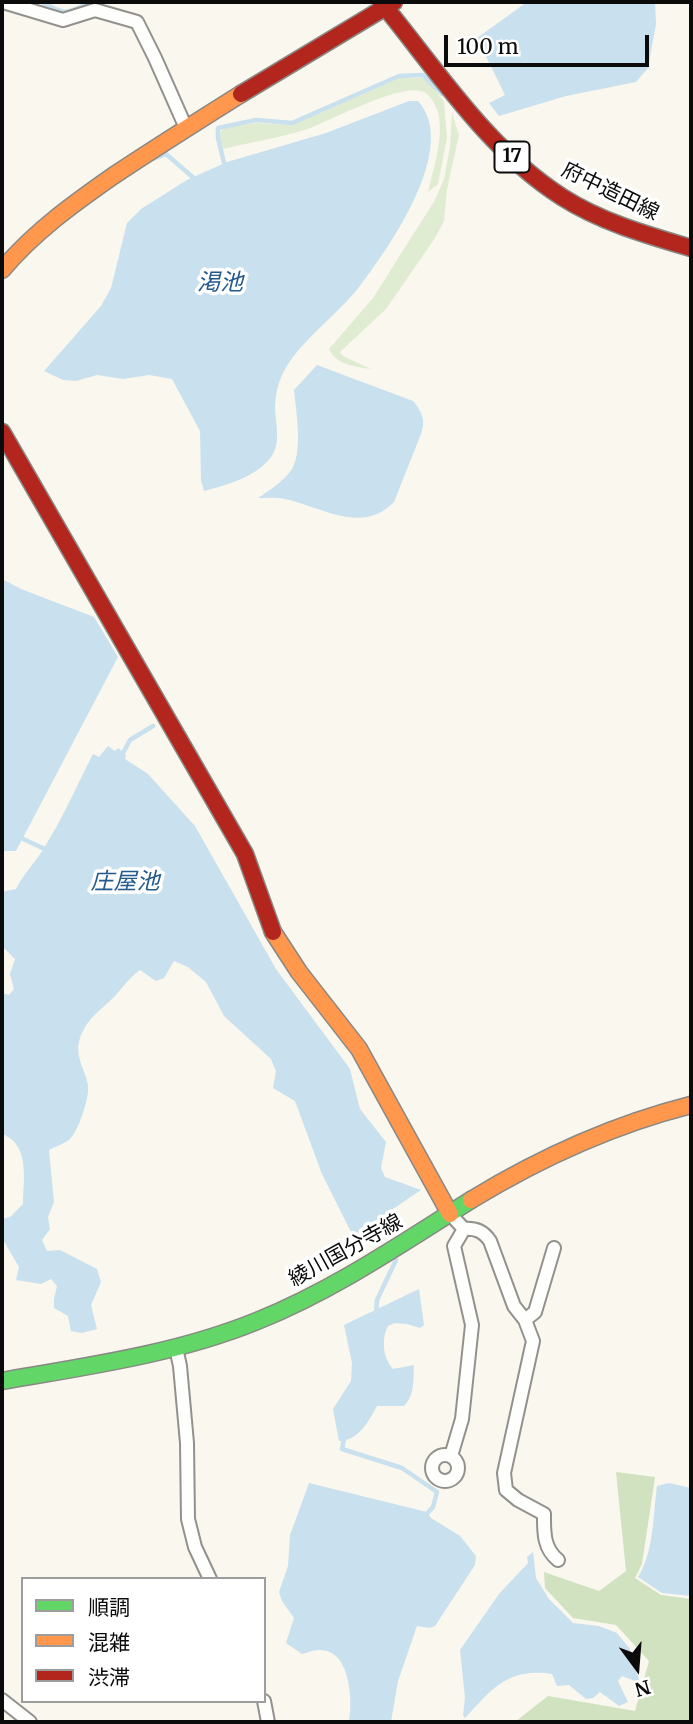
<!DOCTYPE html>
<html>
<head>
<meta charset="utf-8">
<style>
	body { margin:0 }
	#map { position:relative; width:693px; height:1724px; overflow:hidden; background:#f9f7ee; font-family:Merriweather,"Noto Sans JP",serif }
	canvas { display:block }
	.frame { position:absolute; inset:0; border:4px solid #0b0b0b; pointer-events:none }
	.legend { position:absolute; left:21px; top:1577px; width:245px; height:126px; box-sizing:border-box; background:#fff; border:2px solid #9d9d9d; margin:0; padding:9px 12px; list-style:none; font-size:21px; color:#0b0b0b }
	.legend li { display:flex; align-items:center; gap:14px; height:35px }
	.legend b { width:35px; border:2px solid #9d9d9d }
	.north { position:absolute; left:602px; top:1633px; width:70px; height:70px; -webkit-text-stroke:5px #fff; paint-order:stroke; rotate:164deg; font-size:19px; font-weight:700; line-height:28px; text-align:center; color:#0b0b0b }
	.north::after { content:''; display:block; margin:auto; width:24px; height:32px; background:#0b0b0b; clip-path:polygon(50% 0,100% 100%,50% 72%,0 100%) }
	.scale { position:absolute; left:444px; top:35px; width:205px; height:32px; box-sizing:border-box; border:4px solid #0b0b0b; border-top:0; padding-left:9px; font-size:21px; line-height:24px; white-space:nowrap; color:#0b0b0b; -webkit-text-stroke:5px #fff; paint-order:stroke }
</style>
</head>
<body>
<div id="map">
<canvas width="693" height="1724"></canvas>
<div class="frame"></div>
<ul class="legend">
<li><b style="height:9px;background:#63d668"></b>順調</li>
<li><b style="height:9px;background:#ff974d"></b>混雑</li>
<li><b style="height:9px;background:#b3261e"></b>渋滞</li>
</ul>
<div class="north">N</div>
<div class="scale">100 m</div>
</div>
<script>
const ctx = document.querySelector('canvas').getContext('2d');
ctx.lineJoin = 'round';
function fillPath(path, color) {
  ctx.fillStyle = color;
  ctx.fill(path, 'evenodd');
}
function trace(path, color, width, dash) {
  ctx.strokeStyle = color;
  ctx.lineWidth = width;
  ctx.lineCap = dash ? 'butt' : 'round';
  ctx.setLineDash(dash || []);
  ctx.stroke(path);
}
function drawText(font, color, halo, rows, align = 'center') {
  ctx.font = font + ' Merriweather,"Noto Sans JP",serif';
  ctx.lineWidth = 7;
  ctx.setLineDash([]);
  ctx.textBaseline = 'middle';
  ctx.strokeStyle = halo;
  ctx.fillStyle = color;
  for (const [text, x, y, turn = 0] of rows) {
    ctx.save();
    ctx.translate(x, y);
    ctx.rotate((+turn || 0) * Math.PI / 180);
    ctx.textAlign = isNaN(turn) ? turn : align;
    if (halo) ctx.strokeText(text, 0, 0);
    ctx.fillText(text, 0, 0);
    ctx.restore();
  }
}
fillPath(new Path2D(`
	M400,78H423L433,87L444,102L447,138L438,184L428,192C434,165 452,116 427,94C409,77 329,122 307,129C280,138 251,142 223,149L219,137L222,130L230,126L258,123L291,125Z
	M452,113L459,135L447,189L444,221L435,238L386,309L340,352L343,356L371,369C356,367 336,365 329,349L373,298L435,200L444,179L450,146Z`), '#e0ecd1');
fillPath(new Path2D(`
	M616,1472L655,1477L642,1564L635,1578L661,1595L691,1599V1722H515L548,1696L635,1711L649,1661L616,1625L573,1618L545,1588L544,1572L599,1591L626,1571Z`), '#d1e2c0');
fillPath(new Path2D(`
	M527,2H655L656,24L648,68L636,82L566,96L499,116L489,103L505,95L477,38Z
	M409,101H418C460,147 389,248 359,287C339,313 303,339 287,366C279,378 276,391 275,406C275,421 281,440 273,454C260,476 227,485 204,491L201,480L200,431L172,379L149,375L123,379L97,375L76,381L63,380L44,371L101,306L111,288L127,223L141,209L187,180L227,162L326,133Z
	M317,365L413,401C422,412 426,420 421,434L394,502C362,535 322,507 285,499C277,497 267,498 258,498C270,490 284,481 292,469C303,451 296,410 294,390Z
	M2,579L21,589L94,617L118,657L16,851H2Z
	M108,746L115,751L118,748L126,755L125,759L148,774L195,826L276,969L350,1069L360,1109L386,1142L381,1168L385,1177L421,1190L353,1236L322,1174L295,1101L273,1088L276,1071L271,1059L224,1016L206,982L188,967L174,961L164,978L156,981L140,970C129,978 123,987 114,997C100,1011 87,1018 80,1038C74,1057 85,1068 88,1085C90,1096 78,1133 69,1140C63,1144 55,1147 49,1150L54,1202L48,1217L50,1229L42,1240L47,1251L60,1250L97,1269L101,1282L91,1305L97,1329L82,1333L71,1331L68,1316L54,1308V1299L57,1286L51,1279L41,1284L16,1280L19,1267L2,1238V1219L10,1217L23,1204C23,1184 29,1153 11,1139C8,1137 5,1135 2,1133V993L9,995L14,989L10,974L15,959L2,946V892L16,889C24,873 35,863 44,848C63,818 77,785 93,754L99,757Z
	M419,1289L424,1325L420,1328L407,1324L395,1323L388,1326C381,1339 383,1358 393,1369L414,1365C413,1381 415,1394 404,1406H377C369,1421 358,1441 339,1441L333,1409L351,1381L352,1363L344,1325Z
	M309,1483L427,1512L431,1518L460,1536L476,1556L475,1565L435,1626L430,1628L417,1626L398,1681L391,1722H349C353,1701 351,1648 318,1650C313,1650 307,1653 302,1654L286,1643L294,1618L282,1601L279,1592L288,1566L290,1535Z
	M669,1483L691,1488V1596L662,1593L638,1577C654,1552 653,1515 657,1486Z
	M533,1552L536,1578L549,1599L573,1623L599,1626L617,1633L630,1649L640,1683L622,1676L618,1681L628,1702L619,1706L600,1692L593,1698L586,1699L569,1685L557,1686L552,1674C508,1667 492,1689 465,1718L463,1715L465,1698L460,1650L499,1594L528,1563L527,1557Z`), '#c9e0ee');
trace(new Path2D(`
	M42,2C64,15 67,15 90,2
	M153,159L166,154L196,180
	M225,167L218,138V128L256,120L292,123L399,76L423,75L442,94
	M122,755L130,740L153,726
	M19,837L49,851
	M381,1210L392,1231
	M376,1315L377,1300L396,1260
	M345,1435L342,1449L402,1468L437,1492L433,1507L424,1517`), '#c9e0ee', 4.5);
const street = new Path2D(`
	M3,2L63,20L95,10L137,22L155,58L186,128
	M450,1214L464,1229C476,1228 483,1231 490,1241L514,1306L525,1320L533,1341L504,1473L506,1490L518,1500L544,1514C544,1531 543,1548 558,1560
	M525,1320L535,1312L554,1248
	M176,1348L180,1366L187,1443L188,1519L195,1547L210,1579
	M432 1468a13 13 0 1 1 26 0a13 13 0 1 1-26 0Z
	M451,1456L462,1419L472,1325L454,1246L464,1229
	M2,1700L30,1722
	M264,1701L268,1722`);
const fast = new Path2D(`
	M2,1381C88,1366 176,1354 257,1321C334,1290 401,1244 471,1200`);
const slow = new Path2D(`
	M2,270C34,232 73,204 113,176C155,148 198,121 241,94
	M273,932L299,972L359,1049L450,1214
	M471,1200C540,1158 612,1125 691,1105`);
const jam = new Path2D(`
	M381,2C437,70 487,149 562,197C601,222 647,235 691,248
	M241,94L394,2
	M2,432L245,854L273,932`);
trace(street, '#92918d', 16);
trace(fast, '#898884', 19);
trace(slow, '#898884', 19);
trace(jam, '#898884', 19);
trace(street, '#fefefc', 12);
trace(fast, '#63d668', 16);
trace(slow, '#ff974d', 16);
trace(jam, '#b3261e', 16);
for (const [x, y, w] of [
	[512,157,35]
]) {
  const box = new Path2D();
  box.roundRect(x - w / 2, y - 15.5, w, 31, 5);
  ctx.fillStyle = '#fff';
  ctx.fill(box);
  trace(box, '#0b0b0b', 2);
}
drawText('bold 19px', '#0b0b0b', null, [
	["17",512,157]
]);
drawText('21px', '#0b0b0b', '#fff', [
	["府中造田線",610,192,26],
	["綾川国分寺線",346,1251,-29]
]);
drawText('italic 23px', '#23598d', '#fff', [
	["渇池",220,283],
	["庄屋池",125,882]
]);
</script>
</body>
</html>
